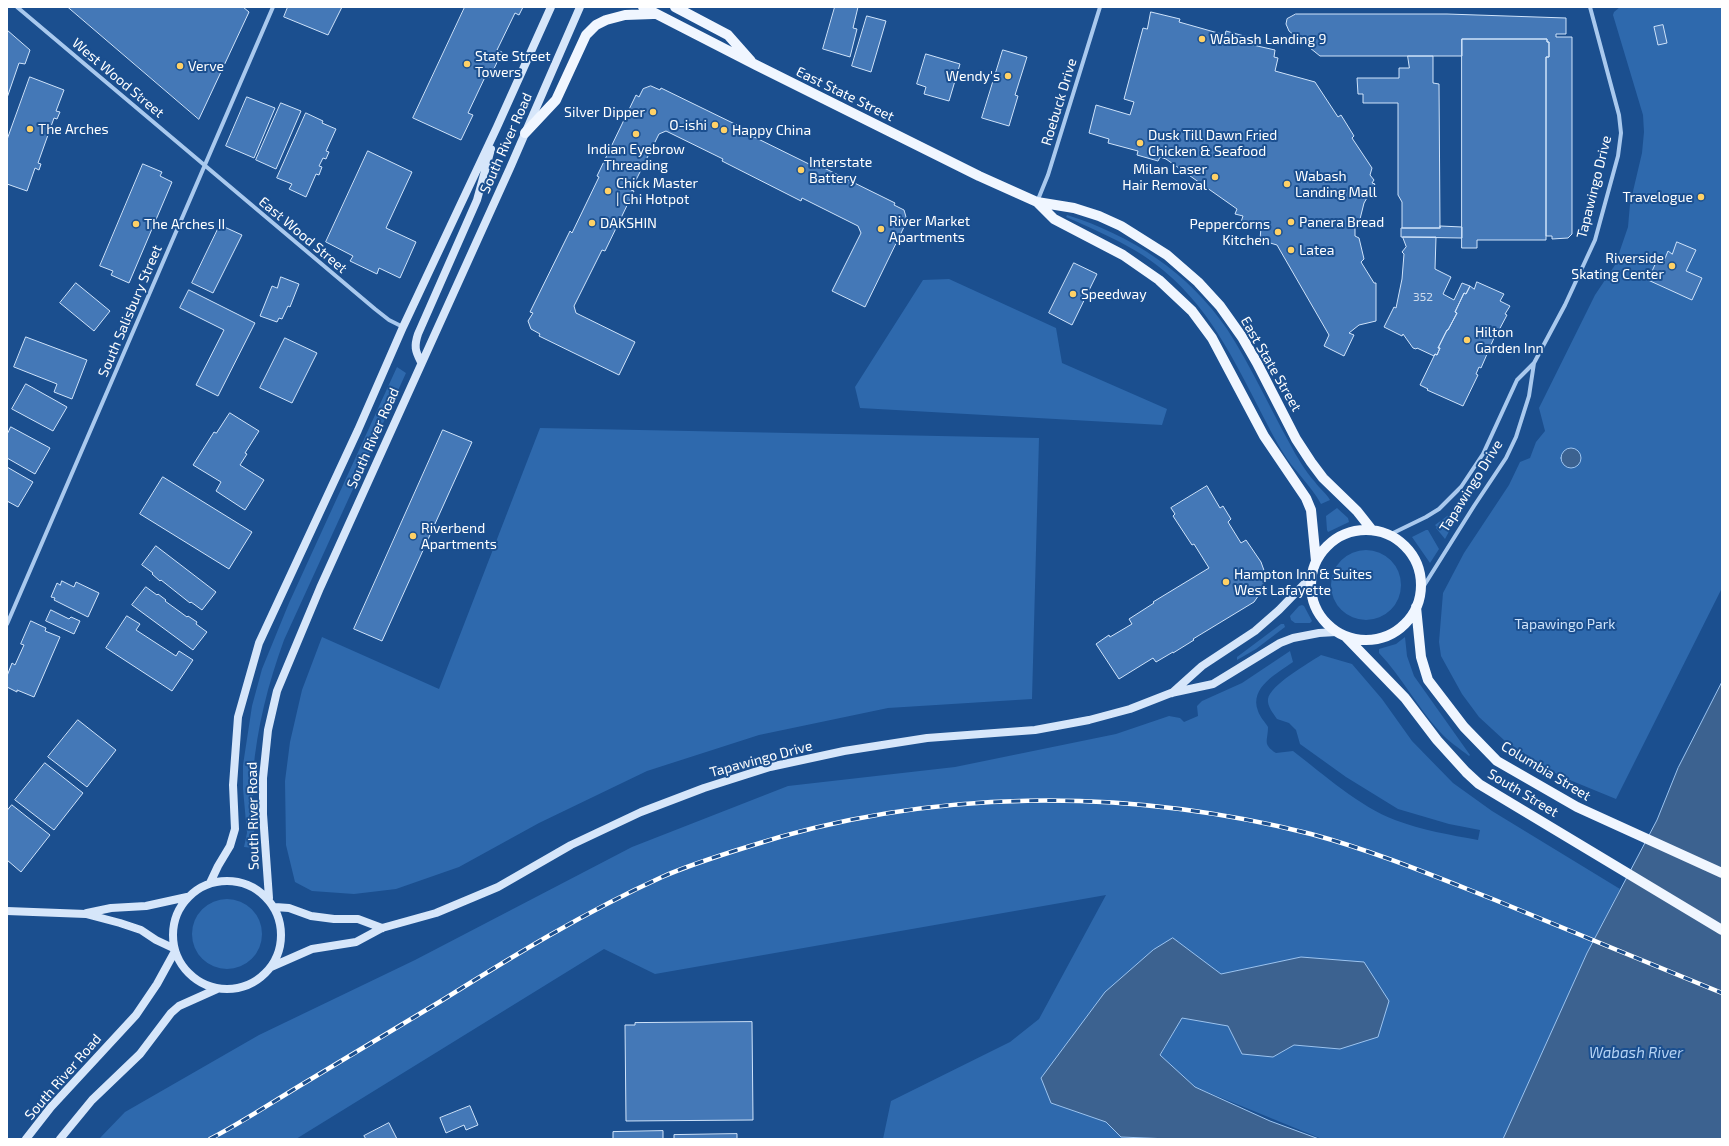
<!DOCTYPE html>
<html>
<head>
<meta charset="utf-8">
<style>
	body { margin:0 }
	#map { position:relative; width:1729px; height:1146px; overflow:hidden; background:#1b4f8f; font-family:"Exo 2",sans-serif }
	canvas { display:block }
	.frame { position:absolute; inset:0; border:8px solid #fff; pointer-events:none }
</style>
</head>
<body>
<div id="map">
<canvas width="1729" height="1146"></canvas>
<div class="frame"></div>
</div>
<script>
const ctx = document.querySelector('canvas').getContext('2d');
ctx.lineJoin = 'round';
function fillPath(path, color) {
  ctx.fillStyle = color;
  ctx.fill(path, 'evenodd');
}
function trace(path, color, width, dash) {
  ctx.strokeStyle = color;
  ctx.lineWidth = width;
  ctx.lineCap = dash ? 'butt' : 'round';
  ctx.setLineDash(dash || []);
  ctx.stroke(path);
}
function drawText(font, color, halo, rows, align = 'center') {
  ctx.font = font + ' "Exo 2",sans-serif';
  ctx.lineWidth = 4;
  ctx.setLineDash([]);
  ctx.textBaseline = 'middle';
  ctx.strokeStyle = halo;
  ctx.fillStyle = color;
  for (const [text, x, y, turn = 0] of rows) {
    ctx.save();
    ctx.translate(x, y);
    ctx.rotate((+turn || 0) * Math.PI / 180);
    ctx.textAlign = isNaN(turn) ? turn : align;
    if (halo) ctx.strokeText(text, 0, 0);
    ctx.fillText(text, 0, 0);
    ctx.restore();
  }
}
fillPath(new Path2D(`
	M1620,7H1722V588L1616,799L1560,776L1505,741L1479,717L1462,694L1441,656L1439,642L1443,593L1464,553L1509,485L1520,462L1530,458L1536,442L1545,431L1539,408L1595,295L1615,265L1628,227L1630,204L1642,153L1644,132L1643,115L1613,15L1614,12Z
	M1067,215C1131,235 1189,273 1227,329C1251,366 1269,406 1290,444C1297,457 1305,471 1315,482C1319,488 1327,494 1330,500L1321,504C1311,485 1293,470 1282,451C1239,376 1215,299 1136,251C1114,238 1089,227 1066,217Z
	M949,279L1056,328L1062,363L1167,409L1162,425L860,408L855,387L923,280Z
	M397,367L406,373L284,640C268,684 257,727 253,774C252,799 254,824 255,848L244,847L247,833L243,789V765L252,706L262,669L289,603Z
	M540,428L1039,438L1032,699L888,708L759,735L647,771L539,823L459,867L396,889L354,894L312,891L295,882L286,845L285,781L290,742L302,690L322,637L439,689Z
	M1468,493L1469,494L1445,539L1436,528L1437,527L1435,525L1454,511Z
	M1337,508L1348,518L1349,522L1328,532L1327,530L1326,516Z
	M1426,530H1428L1439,549L1430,563L1412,537Z
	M1331 585a35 35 0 1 1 70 0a35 35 0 1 1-70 0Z
	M1302,605L1304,606L1312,621L1310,623H1295L1291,620L1290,616L1299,606Z
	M1281,624H1284L1285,627L1256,649L1237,660V657Z
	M1405,637L1407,656L1414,676L1470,755L1469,756C1459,748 1448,741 1440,732C1417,707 1402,677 1379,653V649L1396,644Z
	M1290,651L1293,662C1278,673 1249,687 1258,711C1260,717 1265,722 1268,727C1268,741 1262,744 1276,753L1293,751C1323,774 1360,807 1395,820C1422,830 1450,835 1478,840L1480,830L1449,824L1398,809L1346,777L1300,744L1296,730L1289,723L1277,719C1273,713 1267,706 1268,699C1270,685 1309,663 1321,655L1352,664L1382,699L1412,741L1453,783L1492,811L1620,889L1587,953L1503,1139H1322L1195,1087L1160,1056L1182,1018L1228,1026L1242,1053L1273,1057L1294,1045L1340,1049L1301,957L1221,974L1173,938L1051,1103L1106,1122L1121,1137L1170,1139H883L891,1101L1010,1042L1039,1019L1106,895L655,974L604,949L296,1139H99L125,1112L259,1035L415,960L632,847L788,786L955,767L1116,734L1169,716L1180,718L1184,722L1198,716L1197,706L1202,701L1242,683Z
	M192 934a35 35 0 1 1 70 0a35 35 0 1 1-70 0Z`), '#2e69ad');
const water = new Path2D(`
	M1561 458a10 10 0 1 1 20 0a10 10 0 1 1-20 0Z
	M1722,682V1139H1503L1587,953L1657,820L1678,768Z
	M1173,938L1221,974L1301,957L1364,962L1389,1001L1378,1037L1340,1049L1294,1045L1273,1057L1242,1054L1228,1026L1182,1018L1160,1055L1195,1087L1270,1121L1319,1139H1170L1121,1137L1106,1122L1051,1103L1041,1078L1105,992L1153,950Z`);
fillPath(water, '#3c6290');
trace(water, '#9cc4f0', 1);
const building = new Path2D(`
	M68,7H243L249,12L199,119Z
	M288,7H342L328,35L284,17Z
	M465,7H523L519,15L515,13L497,50L502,52L490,77L486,75L468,113L473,115L461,140L413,118Z
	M835,7H858L853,28L857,29L850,57L823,49Z
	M1151,12L1180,19L1179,22L1225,35L1226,31L1255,39L1253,45L1275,50L1274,57L1278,58L1275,71L1315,82L1338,117L1341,115L1354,136L1352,138L1372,168L1370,175L1374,180L1372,183L1375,184L1364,203L1359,223L1356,221L1355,228V236L1359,238L1364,259L1361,262L1374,283H1376V321L1359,325L1349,333L1354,335L1344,356L1324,346L1329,335L1277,245L1260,240L1261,227L1241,222L1243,216L1235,214L1237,209L1166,159L1160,157L1158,161L1137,155L1138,151L1108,143L1109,139L1089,133L1096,105L1130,115L1134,102L1124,99L1143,28L1147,29Z
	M1296,14H1447L1566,18V34H1556V37H1572V234L1568,238L1552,239V236H1546V57H1549V42H1547V39H1462V56H1320L1289,31L1286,24L1287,19Z
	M867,16L886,21L871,72L852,66Z
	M1663,25L1667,43L1658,45L1654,27Z
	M7,30L30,50L25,64L19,63L7,98Z
	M1462,39H1547V42H1549V57H1546V240H1477V248H1462Z
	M1003,50L1027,57L1015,95L1018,96L1009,126L982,118Z
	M926,54L960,64L949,101L924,94L926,87L917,84Z
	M1408,56H1433V83L1439,84L1440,228H1402V202L1398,195V103H1363V94H1358L1357,78H1399V68H1409Z
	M30,77L64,90L56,111L60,112L57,119L54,118L38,163L41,164L39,170L35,168L27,191L7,184V140Z
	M651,86L660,90L661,88L741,127L740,130L815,167L816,164L895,203L894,205L904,210L906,217L902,226L904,227L865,307L832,291L861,233L858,226L802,198L801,201L722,161L723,159L666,131L659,134L631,190L634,191L605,251L602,250L574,306L576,313L635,342L619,375L539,336L540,334L531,329L528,321L533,313L530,312L570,231L572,233L599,177L597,176L636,95L639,97L643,89Z
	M247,97L275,108L254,158L226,146Z
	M281,103L301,111L276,169L256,160Z
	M306,113L323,121L322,123L336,129L326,151L329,152L326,159L323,158L319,166L322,167L319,175L316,174L306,197L289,189L292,184L277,178Z
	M368,151L412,172L386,228L416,242L400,278L379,268L377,274L350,261L353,256L326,242Z
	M143,164L162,172L160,176L172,182L129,283L111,275L113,271L100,266Z
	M220,225L242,235L213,293L192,283Z
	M1440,226L1462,227V238L1401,237V228H1440Z
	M1403,237H1436L1435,269L1451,277L1443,294L1454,300L1462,283L1470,286L1466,294L1464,293L1455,312L1457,313L1448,330H1447L1438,348H1440L1437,355L1435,354L1434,356L1417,348L1416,349L1413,348L1403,334L1402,336L1384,327L1394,307L1396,308L1402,279L1404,254L1402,252L1406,247Z
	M1677,242L1696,250L1686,271L1702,278L1692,300L1648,280L1658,258L1664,261L1668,251L1672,254Z
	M1074,263L1097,274L1072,325L1049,313Z
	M281,277L299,284L290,307L288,306L282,319L279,318L277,322L260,316L272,286L277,288Z
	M1477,282L1504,294L1500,301L1510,306L1505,314L1507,315L1498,332L1497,331L1481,368L1479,367L1476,374L1478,375L1463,406L1427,390L1428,389L1420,385L1435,354L1437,355L1440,348H1438L1447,330H1448L1457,313L1455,312L1464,293L1466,294L1470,286L1474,289Z
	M76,283L110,311L94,331L60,303Z
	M189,290L255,323L218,396L196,385L224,330L180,308Z
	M26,337L87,360L72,399L54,392L57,384L14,367Z
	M285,338L317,353L292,403L260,388Z
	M26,384L67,407L53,431L12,409Z
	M230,413L259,431L245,453L247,454L240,465L264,480L245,510L216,491L221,482L193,465L214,432L216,433Z
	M11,427L50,448L35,474L7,458V435Z
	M443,430L472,442L382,641L354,629Z
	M7,467L33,482L18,507L7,501Z
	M163,477L252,532L229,569L140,514Z
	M1207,486L1220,508L1223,506L1231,519L1228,522L1241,543L1246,540L1261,562L1266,576L1263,589L1254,602L1193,639L1194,640L1173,653V652L1156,662L1153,658L1119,679L1096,644L1109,635L1110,637L1132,624L1129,619L1154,603L1153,602L1209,568L1194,544L1192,545L1173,516L1175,514L1171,508Z
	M156,546L216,592L202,610L191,602L190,603L161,580L160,581L152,574L153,573L142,565Z
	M62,581L74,587L76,582L99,593L88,617L54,600L55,598L51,597L57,583L60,585Z
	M146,587L157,595L158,594L166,600L165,601L187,617L188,616L197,622L196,624L207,632L193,650L132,605Z
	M51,610L69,619L71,617L80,621L74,634L46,621Z
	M127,616L140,624L136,630L176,656L179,651L193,660L172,691L106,648Z
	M31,621L46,628L45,631L60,637L34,697L17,690V692L7,687V676L12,663L15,665L24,645L21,644Z
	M78,720L116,750L87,787L48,757Z
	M45,763L83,793L54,830L15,800Z
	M12,805L50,835L21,872L7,860V811Z
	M752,1022L753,1120L626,1121L625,1025H635V1023Z
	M470,1106L478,1125L466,1130L464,1125L446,1133L440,1118Z
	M389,1123L397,1139H366L364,1136Z
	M663,1131V1139H613V1132Z
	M737,1134V1139H674V1135Z`);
fillPath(building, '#4478b7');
trace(building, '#cfe3fa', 1);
trace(new Path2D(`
	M17,7L375,309L389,320L403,327
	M1037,202L1048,175L1100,7
	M1389,535L1426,517L1439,509L1461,487L1483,454L1517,380L1534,363L1565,305L1595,240L1618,156L1621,133L1619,115L1590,7
	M1420,592L1474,506L1506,458L1516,437L1529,396L1534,363
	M7,624L273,7`), '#a9c9ee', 4);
trace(new Path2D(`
	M421,362C415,351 414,346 418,334L477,200L491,149
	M1172,693L1202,666L1255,631L1279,610L1311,577
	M173 935a54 54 0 1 1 108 0a54 54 0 1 1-108 0Z
	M210,883L218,866L230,846L235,829L233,785L238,717L259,643L358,430L403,327L497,127L551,7
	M269,898L263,814V778L268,730L277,691L320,588L510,168L580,7
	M275,907L289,908L311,916L334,919H358L382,928
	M7,911L86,914L120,923L141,930L156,940L173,948
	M87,913L111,908L146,906L187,897
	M271,967L312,949L356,942L382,928L436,913L498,887L571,845L641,812L704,788L770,767L844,751L927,738L1035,730L1089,720L1130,709L1171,693L1213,684L1280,643L1293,638L1319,633L1336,632
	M26,1139L51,1107L136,1015L157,984L174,953
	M60,1139L92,1100L140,1054L171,1013L179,1006L217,989`), '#d6e6fa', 8);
trace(new Path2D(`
	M643,7L756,65L979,176L1037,202L1074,208L1099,216L1121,226L1167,255L1198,282L1220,306L1242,337L1257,363L1296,439L1311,462L1323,478L1357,511L1372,530
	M675,7L728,35L751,61
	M525,133L556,100L586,35L596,25L606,20L625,15L653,14
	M1037,202L1054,219L1123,255L1159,280L1192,311L1212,338L1264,436L1306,498L1311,510L1316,561
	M1311 585a55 55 0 1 1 110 0a55 55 0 1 1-110 0Z
	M1416,607L1421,657L1428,680L1464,727L1497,761L1577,807L1722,873
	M1345,636L1405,698L1437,740L1466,772L1479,784L1722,930`), '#f0f6ff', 10);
const rail = new Path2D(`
	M210,1139C241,1123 271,1103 301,1085C348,1057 395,1029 441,1001C513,956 585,912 662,877C689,865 718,856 747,847C929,788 1125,787 1311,834C1374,851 1434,876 1495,900C1571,931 1646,962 1722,993`);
trace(rail, '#fff', 4.5);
trace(rail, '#1b4f8f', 3, [9]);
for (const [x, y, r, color] of [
	[1202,39,4,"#ffd166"],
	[467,64,4,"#ffd166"],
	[180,66,4,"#ffd166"],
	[1008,76,4,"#ffd166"],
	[653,112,4,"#ffd166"],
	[715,125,4,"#ffd166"],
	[30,129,4,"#ffd166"],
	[724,130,4,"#ffd166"],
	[636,134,4,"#ffd166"],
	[1140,143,4,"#ffd166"],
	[801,170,4,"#ffd166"],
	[1215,177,4,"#ffd166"],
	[1287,184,4,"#ffd166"],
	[608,191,4,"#ffd166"],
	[1701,197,4,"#ffd166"],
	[1291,222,4,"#ffd166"],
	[592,223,4,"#ffd166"],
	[136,224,4,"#ffd166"],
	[881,229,4,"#ffd166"],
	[1278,232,4,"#ffd166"],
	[1291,250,4,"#ffd166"],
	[1672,266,4,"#ffd166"],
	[1073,294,4,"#ffd166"],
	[1467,340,4,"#ffd166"],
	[413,536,4,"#ffd166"],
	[1226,582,4,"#ffd166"]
]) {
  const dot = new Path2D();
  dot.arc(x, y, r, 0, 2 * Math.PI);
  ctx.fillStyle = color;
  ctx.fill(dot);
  trace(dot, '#1b4f8f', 1.5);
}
drawText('12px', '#d0dded', null, [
	["352",1423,297]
]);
drawText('14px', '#fff', '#1b4f8f', [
	["Wabash Landing 9",1210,39],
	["State Street",475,56],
	["Towers",475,72],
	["Verve",188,66],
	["Wendy's",1000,76,"right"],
	["Silver Dipper",645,112,"right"],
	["O-ishi",707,125,"right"],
	["The Arches",38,129],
	["Happy China",732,130],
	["Dusk Till Dawn Fried",1148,135],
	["Chicken & Seafood",1148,151],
	["Indian Eyebrow",636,149,"center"],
	["Threading",636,165,"center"],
	["Interstate",809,162],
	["Battery",809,178],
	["Milan Laser",1207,169,"right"],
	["Hair Removal",1207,185,"right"],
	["Wabash",1295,176],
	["Landing Mall",1295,192],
	["Chick Master",616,183],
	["| Chi Hotpot",616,199],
	["Travelogue",1693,197,"right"],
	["River Market",889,221],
	["Apartments",889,237],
	["Panera Bread",1299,222],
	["DAKSHIN",600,223],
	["The Arches II",144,224],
	["Peppercorns",1270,224,"right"],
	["Kitchen",1270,240,"right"],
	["Latea",1299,250],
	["Riverside",1664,258,"right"],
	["Skating Center",1664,274,"right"],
	["Speedway",1081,294],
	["Hilton",1475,332],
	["Garden Inn",1475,348],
	["Riverbend",421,528],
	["Apartments",421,544],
	["Hampton Inn & Suites",1234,574],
	["West Lafayette",1234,590]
], 'left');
drawText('14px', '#fff', '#1b4f8f', [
	["West Wood Street",118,78,40],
	["East State Street",845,94,26],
	["Roebuck Drive",1059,102,-73],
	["South River Road",506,143,-66],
	["Tapawingo Drive",1594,187,-76],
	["East Wood Street",303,235,40],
	["South Salisbury Street",130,311,-67],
	["East State Street",1271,364,60],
	["South River Road",373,438,-66],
	["Tapawingo Drive",1471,486,-58],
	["Tapawingo Drive",761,759,-15],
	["Columbia Street",1546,771,31],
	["South Street",1523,793,31],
	["South River Road",253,816,-91],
	["South River Road",63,1077,-49]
]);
drawText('14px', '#cfe3fa', '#1b4f8f', [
	["Tapawingo Park",1565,624]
]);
drawText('italic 15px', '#b5d3f5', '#1b4f8f', [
	["Wabash River",1636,1053]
]);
</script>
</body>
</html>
